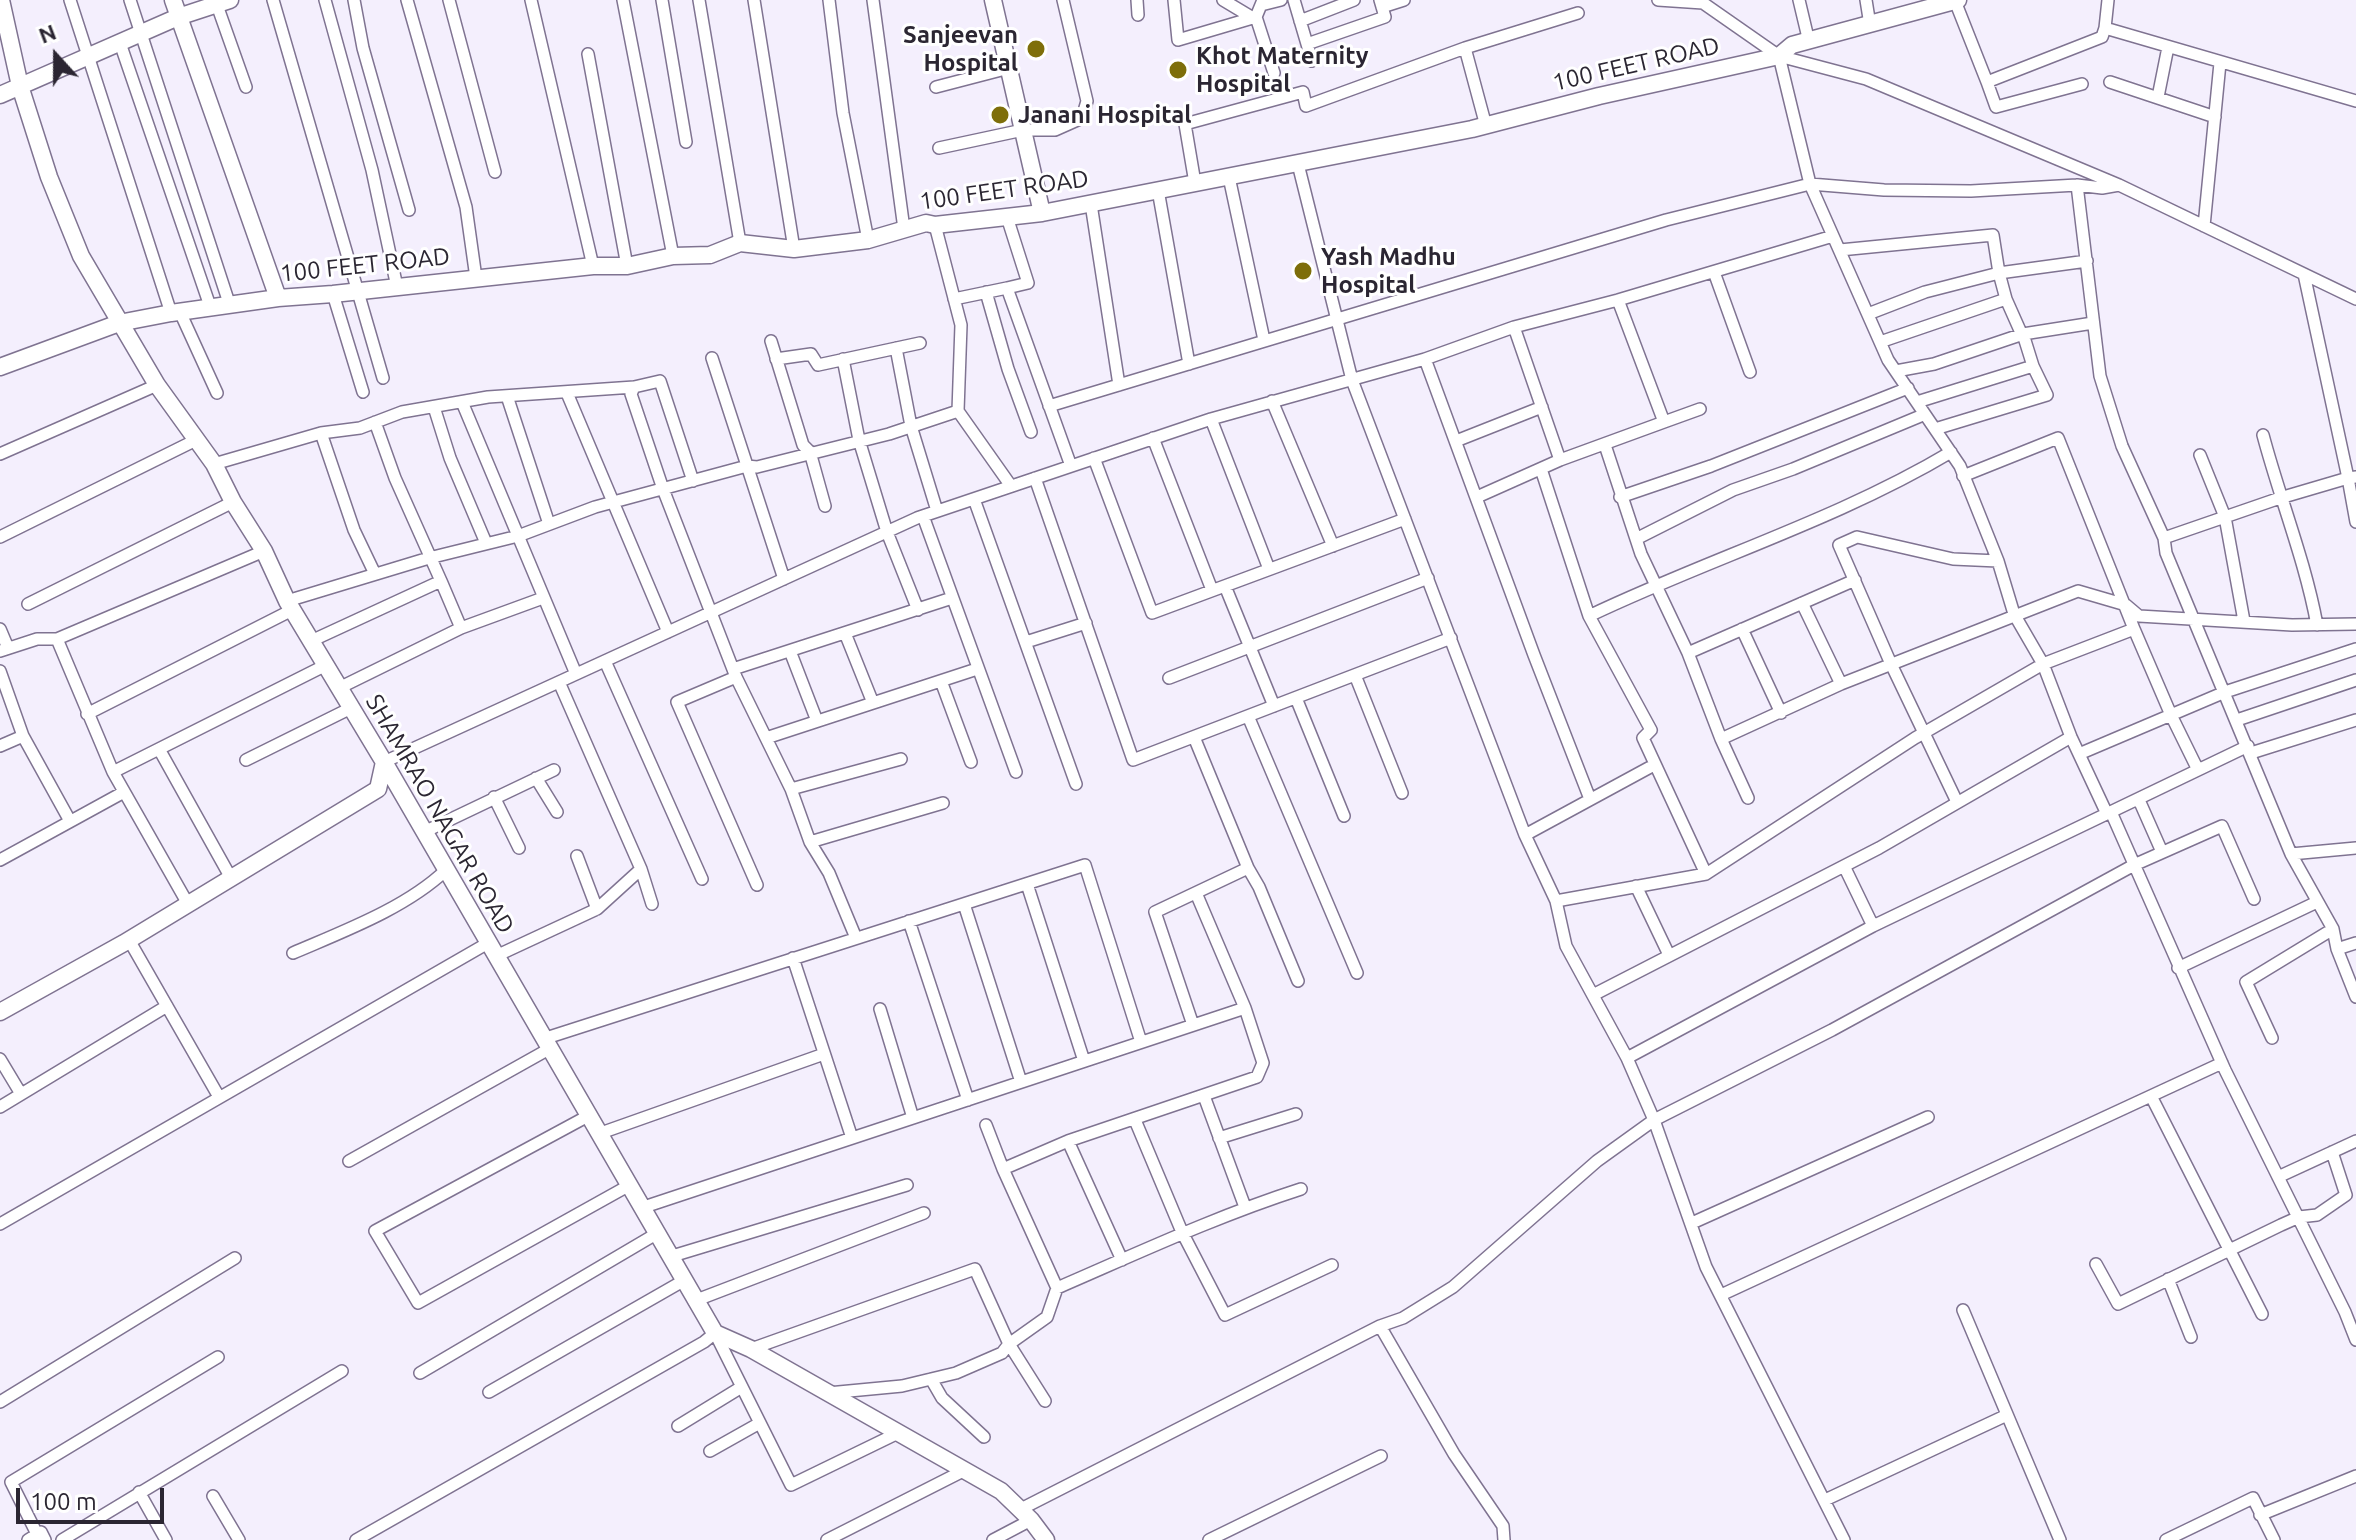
<!DOCTYPE html>
<html>
<head>
<meta charset="utf-8">
<style>
	body { margin:0 }
	#map { position:relative; width:2356px; height:1540px; overflow:hidden; background:#f4effd; font-family:Ubuntu,sans-serif }
	canvas { display:block }
	.north { position:absolute; left:16px; top:16px; width:80px; height:80px; -webkit-text-stroke:6px #fff; paint-order:stroke; rotate:339deg; font-size:22px; font-weight:700; line-height:32px; text-align:center; color:#2b2632 }
	.north::after { content:''; display:block; margin:auto; width:28px; height:36px; background:#2b2632; clip-path:polygon(50% 0,100% 100%,50% 72%,0 100%) }
	.scale { position:absolute; left:16px; top:1488px; width:148px; height:36px; box-sizing:border-box; border:4px solid #2b2632; border-top:0; padding-left:10px; font-size:24px; line-height:28px; white-space:nowrap; color:#2b2632; -webkit-text-stroke:6px #fff; paint-order:stroke }
</style>
</head>
<body>
<div id="map">
<canvas width="2356" height="1540"></canvas>
<div class="north">N</div>
<div class="scale">100 m</div>
</div>
<script>
const ctx = document.querySelector('canvas').getContext('2d');
ctx.lineJoin = 'round';
function trace(path, color, width, dash) {
  ctx.strokeStyle = color;
  ctx.lineWidth = width;
  ctx.lineCap = dash ? 'butt' : 'round';
  ctx.setLineDash(dash || []);
  ctx.stroke(path);
}
function drawText(font, color, halo, rows, align = 'center') {
  ctx.font = font + ' Ubuntu,sans-serif';
  ctx.lineWidth = 6;
  ctx.setLineDash([]);
  ctx.textBaseline = 'middle';
  ctx.strokeStyle = halo;
  ctx.fillStyle = color;
  for (const [text, x, y, turn = 0] of rows) {
    ctx.save();
    ctx.translate(x, y);
    ctx.rotate((+turn || 0) * Math.PI / 180);
    ctx.textAlign = isNaN(turn) ? turn : align;
    if (halo) ctx.strokeText(text, 0, 0);
    ctx.fillText(text, 0, 0);
    ctx.restore();
  }
}
const street = new Path2D(`
	M70,0L171,313
	M130,0L230,306
	M273,0L383,378
	M325,0L372,170L397,287
	M354,0L363,48L409,210
	M407,0L466,207L476,278
	M449,0L495,172
	M531,0L593,266
	M623,0L673,256
	M662,0L686,142
	M699,0L740,243
	M754,0L794,249
	M829,0L843,113L868,240
	M873,0L904,229
	M1137,0L1138,15
	M1174,0L1178,40L1256,17
	M1223,0L1253,18
	M1263,0L1256,17L1274,73
	M1294,0L1312,61
	M1658,0L1703,3L1779,56L1866,79L2119,185L2356,299
	M1799,0L1809,42
	M1866,0L1870,25
	M2108,0L2105,28L2356,101
	M1955,1L1987,82L2102,37L2105,28
	M217,5L246,87
	M1261,5L1281,0
	M1382,7L1404,0
	M1300,21L1354,0
	M120,43L211,309
	M1307,44L1385,17L1380,0
	M1465,48L1486,126
	M588,54L627,266
	M1779,56L1810,184L1888,360L1960,466L1998,561L2014,614L2043,664L2071,737L2107,814
	M1987,82L1996,107L2082,84
	M2110,82L2215,117
	M936,87L1009,68
	M2158,97L2168,47
	M939,148L1023,130H1055L1082,118L1087,101L1063,0
	M1298,164L1352,380L1525,835L1556,901L1566,946L1627,1058L1654,1120L1706,1267L1844,1540
	M1229,177L1264,340
	M1195,183L1185,124L1303,92L1306,106L1465,48L1578,13
	M2077,185L2100,376L2122,446L2164,538L2166,553L2291,854L2333,929L2337,949L2356,997
	M1158,190L1189,364
	M1091,204L1119,385
	M1007,217L1028,283L1007,288
	M935,225L961,325L958,411L1011,486
	M2204,226L2220,63
	M1840,250L1993,235L1999,273L1925,292L1868,314
	M1714,272L1750,372
	M986,292L1008,369L1031,432
	M333,294L363,392
	M954,299L1007,288L1071,466
	M2006,299L1999,273L2087,261
	M180,312L217,393
	M1514,327L1560,460L1664,422L1618,300
	M2023,334L2093,323
	M771,341L803,445L810,452L825,506
	M1880,342L2006,299L2022,335
	M896,348L911,426L937,511
	M712,358L784,579
	M776,359L811,354L818,365L920,343
	M843,359L859,440L887,532L918,610
	M1425,359L1534,655L1590,799
	M1896,371L1934,364L2023,334L2033,366
	M567,393L668,632
	M507,396L549,524
	M1272,401L1333,546
	M462,402L576,674
	M1917,402L2033,366L2047,395L1935,429
	M1049,406L1666,220L1810,184L1884,190L1971,191L2077,185L2102,188L2119,185
	M434,407L450,458L486,543
	M1211,419L1269,569
	M1664,422L1700,409
	M321,433L354,530L375,574
	M2263,435C2280,499 2305,560 2317,625
	M1153,438L1212,590
	M1456,441L1542,407
	M1605,445L1641,554L1688,653
	M0,454L157,385
	M2200,455L2225,517L2244,621
	M1094,458L1152,613L1405,519
	M214,464L321,433L360,428L402,412L488,397L634,387
	M1541,469L1589,616L1651,730L1643,738L1706,874
	M2356,477L2348,478L2356,522
	M1035,478L1133,760L1451,638
	M693,481L660,381L634,387L631,394L663,489L736,677L791,789L810,842L943,803
	M1477,497L1560,460
	M1620,497L1711,466L1908,388
	M974,499L1076,784
	M923,516L1016,772
	M0,537L198,439
	M2164,538L2280,498L2348,478L2304,274
	M1636,539L1733,490L1793,469L1923,415
	M441,581L461,628
	M1225,586L1274,706
	M287,601L429,558L518,536L595,507L747,466L757,467L889,434L958,411
	M1802,603L1841,684
	M28,604L233,502
	M1589,616C1708,559 1837,520 1951,452
	M0,629L8,648
	M1742,629L1781,713
	M2134,629L2171,715L2198,770
	M845,633L873,703
	M57,639L113,772L326,665
	M311,641L441,581L395,478L375,422
	M1026,642L1086,623
	M0,651L37,639H57L264,551
	M790,651L817,721
	M605,661L702,879
	M733,669L952,598
	M0,671L23,736L0,746
	M1355,675L1402,793
	M736,677L677,702L757,885
	M1169,678L1428,578
	M941,681L971,762
	M559,682L641,869L652,904
	M339,688L461,628L543,598
	M1296,698L1344,816
	M87,714L292,610
	M1248,716L1357,973
	M2237,720L2356,680
	M23,736L70,821
	M1194,737L1248,868L1259,887L1298,981
	M766,738L977,669
	M1721,739L1841,684L2078,591L2126,605L2139,616L2292,625L2356,624
	M159,749L231,878
	M2251,753L2356,720
	M2079,754L2225,692L2356,649
	M246,760L351,708
	M384,762L917,518L1211,419L1425,359L1514,327L1618,300L1833,236
	M113,772L188,904
	M536,778L557,812
	M791,789L901,759
	M494,797L519,848
	M1748,798L1721,739L1688,653L1855,580
	M2139,800L2162,852
	M1957,802L1891,664L1839,545L1857,537L1953,559L1998,561
	M2111,812L2225,1070L2345,1312L2356,1340
	M424,832L554,770
	M1525,835L1654,765
	M810,842L829,873L856,938
	M2291,854L2356,848
	M0,860L124,792
	M1844,866L1873,926
	M1027,884L1084,1061
	M1636,886L1669,955
	M1556,901L1706,874L1915,738L2043,664L2134,629L2058,438L1963,476
	M964,904L1021,1082
	M597,909L641,869
	M909,921L968,1100
	M129,940L219,1097
	M2337,949L2356,943
	M293,953C344,931 406,908 446,870
	M496,956L597,909L577,856
	M793,958L852,1138
	M2178,968L2317,902
	M1593,995L1879,848L2071,737
	M880,1009L913,1118
	M1193,1025L1155,912L1248,868
	M2272,1038L2246,982L2333,929
	M543,1039L1085,865L1141,1042
	M1627,1058L1873,926L2248,746
	M0,1059L21,1094
	M1204,1096L1245,1207
	M2151,1096L2262,1314
	M0,1107L167,1006
	M588,1116L375,1231L418,1303L628,1186
	M1135,1120L1182,1232L1225,1315L1332,1265
	M598,1134L824,1054
	M1219,1138L1296,1114
	M1068,1141L1122,1260
	M349,1161L549,1049
	M1003,1169L1068,1141L1257,1077L1263,1063L1245,1008L1196,893
	M2278,1177L2356,1141
	M641,1208L1245,1008
	M1692,1223L1928,1117
	M0,1224L488,943
	M669,1257L907,1185
	M2096,1264L2118,1304L2281,1225L2299,1217L2317,1215L2346,1195L2332,1152
	M2168,1279L2191,1337
	M1057,1288C1138,1253 1217,1216 1301,1189
	M1721,1295L2222,1063
	M694,1301L924,1213
	M1963,1310L2060,1540
	M1380,1326L1403,1318L1453,1287L1597,1161L1654,1120L1832,1030L2134,865L2222,826L2254,899
	M751,1349L975,1269L1009,1344L1045,1401
	M420,1373L656,1234
	M931,1379L942,1398L984,1437
	M489,1392L683,1281
	M828,1393L902,1386L956,1373L1002,1353L1009,1344L1047,1317L1057,1288L1003,1169L986,1125
	M0,1402L235,1258
	M678,1426L740,1388
	M710,1451L758,1424
	M139,1492L166,1540
	M213,1496L239,1540
	M1825,1500L2007,1415
	M1021,1509L1380,1326L1454,1454L1503,1526L1504,1540
	M2260,1515L2356,1476
	M37,1534L11,1482L218,1357
	M28,1540L41,1532L45,1540
	M62,1540L342,1371
	M356,1540L704,1342L715,1333L791,1485L898,1433
	M827,1540L965,1470
	M993,1540L1031,1520
	M1209,1540L1381,1456
	M2166,1540L2253,1498L2274,1540`);
const secondary = new Path2D(`
	M1,0L20,86L49,177L81,256L157,385L214,464L233,502L264,551L287,601L384,762L715,1333L751,1349L1001,1491L1031,1520L1046,1540
	M173,0L278,298
	M993,0L1042,213
	M0,95L178,17L230,0
	M0,367L119,323L171,313L278,298L333,294L593,266H627L673,256L710,255L740,243L794,249L868,240L926,223L935,225L1042,213L1472,129L1599,96L1779,56L1792,45L1958,0
	M0,1012L124,943L378,789L384,762`);
trace(street, '#7f7391', 14);
trace(secondary, '#7f7391', 19);
trace(street, '#fff', 11);
trace(secondary, '#fff', 16);
for (const [x, y, r, color] of [
	[1036,49,10,"#7e6e0a"],
	[1178,70,10,"#7e6e0a"],
	[1000,115,10,"#7e6e0a"],
	[1303,271,10,"#7e6e0a"]
]) {
  const dot = new Path2D();
  dot.arc(x, y, r, 0, 2 * Math.PI);
  ctx.fillStyle = color;
  ctx.fill(dot);
  trace(dot, '#fff', 3);
}
drawText('bold 24px', '#2b2632', '#fff', [
	["Sanjeevan",1018,35,"right"],
	["Hospital",1018,63,"right"],
	["Khot Maternity",1196,56],
	["Hospital",1196,84],
	["Janani Hospital",1018,115],
	["Yash Madhu",1321,257],
	["Hospital",1321,285]
], 'left');
drawText('24px', '#2b2632', '#fff', [
	["100 FEET ROAD",1636,64,-13],
	["100 FEET ROAD",1004,190,-8],
	["100 FEET ROAD",365,265,-6],
	["SHAMRAO NAGAR ROAD",440,814,60]
]);
</script>
</body>
</html>
